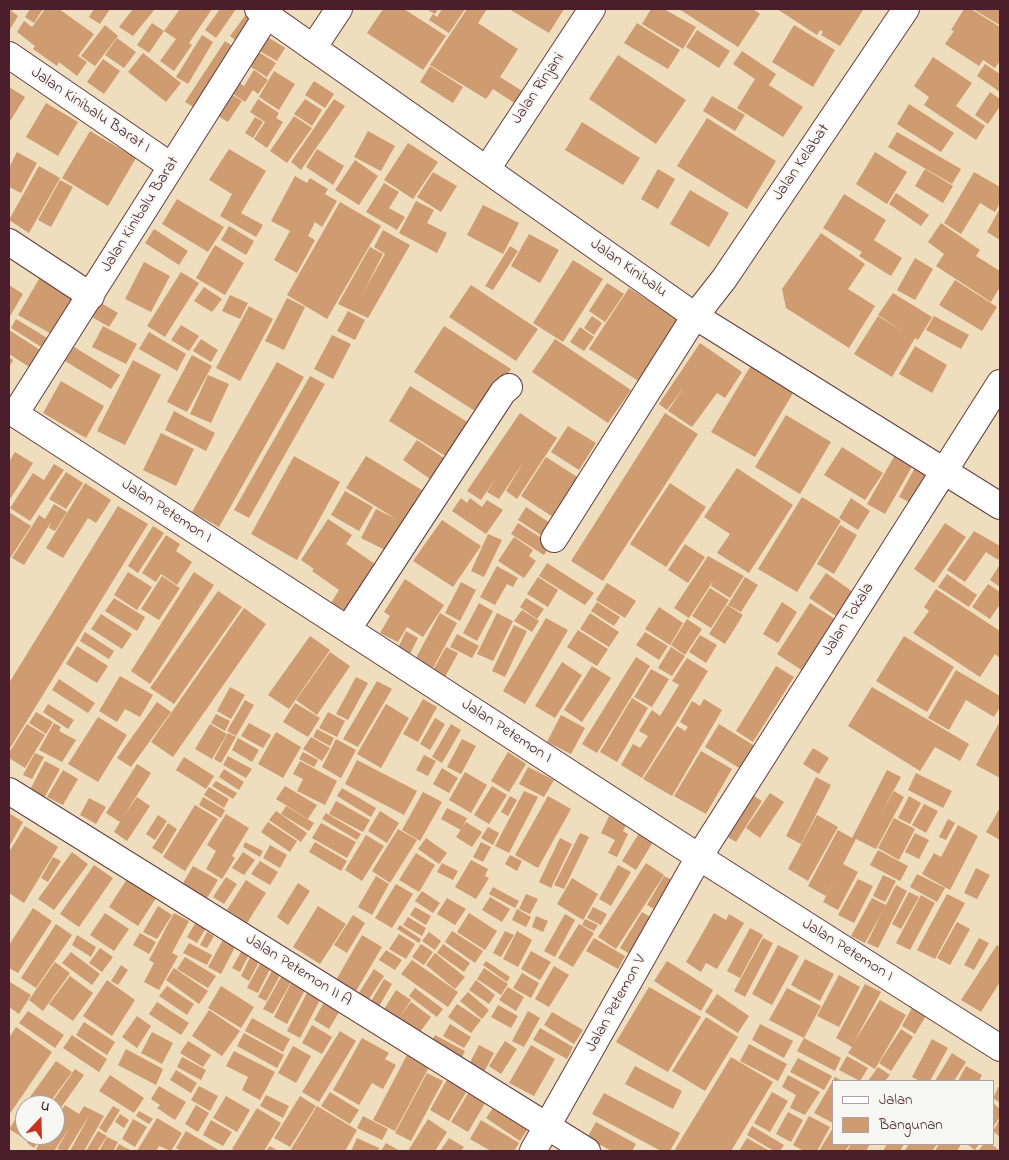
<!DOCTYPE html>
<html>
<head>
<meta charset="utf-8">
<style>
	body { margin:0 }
	#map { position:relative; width:1009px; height:1160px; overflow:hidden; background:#efdebd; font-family:"Indie Flower",sans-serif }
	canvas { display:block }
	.frame { position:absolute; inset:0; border:10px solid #4a1f2b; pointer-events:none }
	.legend { position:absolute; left:832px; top:1080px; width:162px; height:65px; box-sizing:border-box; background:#f6f6f2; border:1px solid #b1a0a2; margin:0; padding:6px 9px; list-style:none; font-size:15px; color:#4a1f2b }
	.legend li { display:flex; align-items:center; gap:10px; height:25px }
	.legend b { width:25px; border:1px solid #b1a0a2 }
	.north { position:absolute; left:15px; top:1095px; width:50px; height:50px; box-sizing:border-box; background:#f6f6f2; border:1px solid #b1a0a2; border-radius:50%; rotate:21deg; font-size:14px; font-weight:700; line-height:20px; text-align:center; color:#4a1f2b }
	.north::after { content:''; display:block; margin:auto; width:18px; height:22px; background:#c8321e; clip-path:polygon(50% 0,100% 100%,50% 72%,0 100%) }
</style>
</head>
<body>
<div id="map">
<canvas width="1009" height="1160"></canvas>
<div class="frame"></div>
<ul class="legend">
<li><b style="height:6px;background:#fff"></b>Jalan</li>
<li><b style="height:14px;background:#cf9b70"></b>Bangunan</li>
</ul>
<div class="north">U</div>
</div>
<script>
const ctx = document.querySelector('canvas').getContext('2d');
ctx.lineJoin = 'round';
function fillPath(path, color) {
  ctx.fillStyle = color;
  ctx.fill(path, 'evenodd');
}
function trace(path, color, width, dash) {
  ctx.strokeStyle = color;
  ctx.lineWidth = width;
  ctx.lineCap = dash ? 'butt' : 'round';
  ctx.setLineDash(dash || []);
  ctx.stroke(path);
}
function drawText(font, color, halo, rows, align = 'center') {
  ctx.font = font + ' "Indie Flower",sans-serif';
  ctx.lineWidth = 4;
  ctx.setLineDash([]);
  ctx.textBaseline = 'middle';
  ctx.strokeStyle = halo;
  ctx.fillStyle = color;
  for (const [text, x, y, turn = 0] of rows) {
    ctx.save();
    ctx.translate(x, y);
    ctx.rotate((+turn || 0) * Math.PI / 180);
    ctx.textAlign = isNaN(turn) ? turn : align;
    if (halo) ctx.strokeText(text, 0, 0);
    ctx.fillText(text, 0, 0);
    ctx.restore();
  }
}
fillPath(new Path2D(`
	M9,9L18,16L9,31Z
	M30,9H43L34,23L25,17Z
	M45,9H59L94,34L78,56L87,62L77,76L59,62L57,66L33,49L35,46L17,32L24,21L32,27Z
	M94,9H110L100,24L89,17Z
	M133,9H155L133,36L119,27Z
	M180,9H212L189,43L192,45L174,71L160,61L176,39L164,31Z
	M220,9H236L216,38L205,30Z
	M250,9H253L243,46L230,36Z
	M383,9H404L446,36L423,70L367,33Z
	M426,9H438L435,14Z
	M442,9H465L449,33L429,20L433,14L437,17Z
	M467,9H487L478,23L518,49L500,77L527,94L519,106L493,89L486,99L430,65Z
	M509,9H564L549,33Z
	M651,9H664L696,27L683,49L642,24Z
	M679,9H753L760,14L738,47Z
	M777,9H862L863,10L840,46L821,35L823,32L820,30L817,35Z
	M964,9H971L1000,27V61L995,68L983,60L979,66L945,44L954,31L951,30Z
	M973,9H1000V25L998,24Z
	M152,23L164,31L149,53L137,45Z
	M637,23L680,50L668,69L624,43Z
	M105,25L118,36L95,66L81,56Z
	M794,25L835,50L813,87L772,62Z
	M697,30L730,51L719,68L686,47Z
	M202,35L213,42L188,84L176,77Z
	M266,36L285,48L277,61L258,50Z
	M117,38L136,52L124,68L105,55Z
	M225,41L240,51L200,111L185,102Z
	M257,51L276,63L267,77L248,65Z
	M742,51L776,74L769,85L803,107L783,137L737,108L755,79L733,64Z
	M143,53L181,83L166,102L128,72Z
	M618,55L686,100L656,144L589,99Z
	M933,57L972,83L956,106L985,126L976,140L924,105L929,97L914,86Z
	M103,59L120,71L104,94L87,82Z
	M985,64L1000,74V92L977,76Z
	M430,66L463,87L453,103L420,82Z
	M254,70L268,80L258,94L253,90L245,102L229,91L236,80L244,86Z
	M274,71L295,84L279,110L259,97Z
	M314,81L334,94L325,108L305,95Z
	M9,87L25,97L9,123Z
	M990,92L1000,99V106L988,124L975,115Z
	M230,93L242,101L228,122L216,115Z
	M712,96L745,115L735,131L703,111Z
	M258,99L279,113L276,118L283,122L267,148L254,139L265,122L250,112Z
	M305,99L322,110L312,126L294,114Z
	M334,99L345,106L301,170L291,162Z
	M46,103L78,122L58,156L26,137Z
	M909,104L954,133L941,152L897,124Z
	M294,116L312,128L287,163L270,151Z
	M255,117L263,122L253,138L245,133Z
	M707,118L776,161L747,209L677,166Z
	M582,122L640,158L623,185L565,150Z
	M90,131L136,158L108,206L62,178Z
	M368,131L395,146L381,171L354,157Z
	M897,132L961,169L952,184L888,147Z
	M408,143L438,162L413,199L384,180Z
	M229,149L266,171L241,213L263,225L256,237L220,216L232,194L209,180Z
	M317,149L344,166L333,185L306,167Z
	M17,152L37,163L21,193L9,187V168Z
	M875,152L907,172L887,204L856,184Z
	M355,160L378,176L359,205L335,190Z
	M39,166L60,178L29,233L9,220Z
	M658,169L675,179L658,209L641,199Z
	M925,169L953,186L943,203L915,186Z
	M433,172L457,186L441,212L417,197Z
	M974,172L1000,187V203L995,212L980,203L961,234L944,223Z
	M295,176L307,183L310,178L328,189L325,194L337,201L322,227L315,222L308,236L315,240L297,273L274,260L290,231L271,221Z
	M60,180L73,187L51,227L38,220Z
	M384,183L399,192L389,208L405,217L397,230L366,212Z
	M690,190L729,213L709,247L670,224Z
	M896,193L929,215L921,226L889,204Z
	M844,194L886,220L874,240L902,258L891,276L859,256L862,252L823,228Z
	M177,199L224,227L208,252L162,224Z
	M416,201L434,210L427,223L447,233L437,253L399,233Z
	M340,202L381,226L327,319L287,295Z
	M483,205L519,223L503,254L467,235Z
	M1000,208V240L987,232Z
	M941,223L980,250L976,256L1000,271V287L991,302L936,266L944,254L928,242Z
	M229,226L254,241L246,255L221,240Z
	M154,229L188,251L179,265L145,243Z
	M383,230L410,245L368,318L338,304L370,247L383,254L363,293L385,254L374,247Z
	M821,233L865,264L848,289L875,306L849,348L786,308L782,289Z
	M529,234L559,250L540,283L511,266Z
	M215,245L244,263L225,295L196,278Z
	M510,246L518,251L493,290L485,286Z
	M915,258L933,269L915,300L897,290Z
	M573,260L603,279L563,342L533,323Z
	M144,262L170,276L151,312L125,299Z
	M181,272L199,283L165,337L147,326Z
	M42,274L79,296L55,336L18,315Z
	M955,280L997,307L982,331L939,305Z
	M607,283L624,294L605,322L589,311Z
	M9,285L23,294L9,318Z
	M471,285L538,329L516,361L449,317Z
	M204,287L222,299L212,312L194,301Z
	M629,288L686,325L646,386L589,349Z
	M893,293L932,317L918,340L915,338L892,377L854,354L878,316L907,334L878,315Z
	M230,295L248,303L240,319L222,311Z
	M287,298L305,307L284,350L265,341Z
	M101,303L118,313L109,327L92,317Z
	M249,306L273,319L240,381L216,368Z
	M348,311L365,320L355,340L337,331Z
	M592,316L602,323L594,335L584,328Z
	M934,316L969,335L961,349L926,330Z
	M16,319L57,344L51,353L11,328Z
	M181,325L199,336L189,351L171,340Z
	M103,326L137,344L126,364L92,347Z
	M444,326L511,369L481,415L414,372Z
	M580,327L594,337L584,351L570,342Z
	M9,330L48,355L37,372L9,354Z
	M149,332L186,354L177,371L139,349Z
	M332,335L351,344L333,379L314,369Z
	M201,339L218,350L211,362L193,351Z
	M555,339L631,390L608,423L532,372Z
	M700,343L742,372L725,398L717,393L692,427L668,411L684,387L667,410L659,404Z
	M915,346L947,365L932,393L899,374Z
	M74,347L120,375L111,389L65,361Z
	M192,355L212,366L187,412L167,402Z
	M9,357L13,360L9,368Z
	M756,357L799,383L755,457L711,432Z
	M133,360L161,375L125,445L97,431Z
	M277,362L304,377L219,527L192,512Z
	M208,375L229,384L211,423L190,414Z
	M310,376L325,384L249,518L234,510Z
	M61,381L104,406L86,438L43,413Z
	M410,386L477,428L455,462L389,421Z
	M174,411L215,433L206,451L165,430Z
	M520,413L557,438L517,499L506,491L524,461L499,499L487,492L497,476L481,500L467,491Z
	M665,413L698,434L603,581L571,561Z
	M786,415L831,442L800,494L755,467Z
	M568,426L596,443L579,470L551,452Z
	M161,433L194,449L176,486L143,470Z
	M417,440L444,458L430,479L403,460Z
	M842,447L883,473L865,500L824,475Z
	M899,448L917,458L885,514L867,504Z
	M15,452L33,463L9,501V462Z
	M294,456L340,482L297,560L251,534Z
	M366,456L422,490L387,551L361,538L376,509L396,519L346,488Z
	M546,457L582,480L556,519L521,496Z
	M918,462L931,469L913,504L899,497Z
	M54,464L64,470L30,521L10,508L33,473L44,480Z
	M737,468L793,505L749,573L717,553L730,534L704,517Z
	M66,472L83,483L66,509L49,499Z
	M85,483L111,500L96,523L88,518L63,558L46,548Z
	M670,483L706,507L666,567L630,544Z
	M345,491L373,507L359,531L331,515Z
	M802,497L841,521L797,592L758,569Z
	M461,498L467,503L470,498L482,507L487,500L503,510L486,534L452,511Z
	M851,498L870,511L858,530L839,518Z
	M54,504L67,512L55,531L49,528L51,522L24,565L12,558L39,515L45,519Z
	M118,506L148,524L9,750V683Z
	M526,507L556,527L547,539L518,520Z
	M9,512L31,526L9,560Z
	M328,519L352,535L346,544L382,569L349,613L331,603L339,590L312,571L314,569L301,560Z
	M442,520L481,546L453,587L413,561Z
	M518,523L551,544L544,555L511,534Z
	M945,523L966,537L934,583L914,569Z
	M840,525L857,535L834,574L817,564Z
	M153,526L164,533L138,573L128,566Z
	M974,531L1000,546V556L998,560L986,552L965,582L947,570Z
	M488,534L502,540L484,577L471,571Z
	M166,535L180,544L176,551L192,562L177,585L161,574L156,582L142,573Z
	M514,537L533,550L529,556L536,561L524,578L498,561Z
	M685,544L705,557L688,583L668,570Z
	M708,556L744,576L730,598L711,586L713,581L689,618L674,608Z
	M547,563L594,593L585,605L539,576Z
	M1000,564V587L990,580Z
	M497,566L518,578L513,587L507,584L495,605L480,597Z
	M128,572L152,587L137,610L114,595Z
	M194,572L214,585L150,684L131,671Z
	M826,573L853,592L836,616L809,598Z
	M947,574L977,595L969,607L938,587Z
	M162,576L180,588L159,620L141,609Z
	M538,577L558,590L548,607L527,594Z
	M745,577L758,585L741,612L728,605Z
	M405,579L444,605L423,637L407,627L398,642L380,633L390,616L384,612Z
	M461,582L476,590L460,621L445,613Z
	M607,583L636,601L625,618L596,600Z
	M988,584L1000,592V604L990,619L972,607Z
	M710,588L729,600L711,628L692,616Z
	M936,589L1000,631V658L995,654L980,677L913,633L929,611L924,607Z
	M218,591L242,607L174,704L150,688Z
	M114,598L145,617L137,631L105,611Z
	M526,598L544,609L537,619L520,607Z
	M597,602L620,617L614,626L591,611Z
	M782,602L797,612L778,643L763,634Z
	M479,603L493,611L477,641L463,633Z
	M810,603L835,619L803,671L777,654Z
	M727,605L743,615L725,644L709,634Z
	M659,607L683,623L670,645L645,629Z
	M244,608L266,624L173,757L151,742Z
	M522,610L539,621L532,632L514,621Z
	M440,613L457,623L433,668L416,658Z
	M497,613L513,621L493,661L477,654Z
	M590,613L619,632L609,647L580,629Z
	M101,614L132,634L122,649L91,629Z
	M546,618L568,630L525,704L503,691Z
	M687,619L702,629L685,655L671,645Z
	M514,625L527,631L505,677L492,671Z
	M578,630L608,649L597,666L567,647Z
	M406,631L418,638L409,656L397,650Z
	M85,632L114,651L109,659L80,641Z
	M645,632L668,646L659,660L636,645Z
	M457,634L479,646L472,658L450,647Z
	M700,635L717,645L706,663L689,652Z
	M310,636L330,650L289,709L268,695Z
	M904,636L954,667L927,712L876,681Z
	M77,646L108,666L97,683L66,664Z
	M446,647L458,653L444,679L432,672Z
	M671,647L685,656L672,676L658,668Z
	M330,652L350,666L317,715L296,700Z
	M636,657L650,666L597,753L582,744Z
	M687,658L708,671L642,778L621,765L633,744L640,748L648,736L639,731L652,710L660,716L679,685L672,681Z
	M562,662L582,675L555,718L535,706Z
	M592,666L611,678L582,722L564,710Z
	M776,666L794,677L753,742L736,731Z
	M651,669L669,679L652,707L634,697Z
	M956,670L1000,696V707L994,717L966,700L949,730L928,718Z
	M120,676L153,695L140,717L125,709L117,722L99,711Z
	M356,677L368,683L348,720L336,714Z
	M59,679L95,703L88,713L52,690Z
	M377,681L392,689L358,747L343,739Z
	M230,687L245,695L231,719L217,711Z
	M872,687L969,744L960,761L935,747L920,771L848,726Z
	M632,698L648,708L617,762L600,752Z
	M423,699L437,707L418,742L403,734Z
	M704,699L722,710L672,796L643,779L677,726L685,731L688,727L680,722L692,701L700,706Z
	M245,700L254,705L236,736L227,731Z
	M157,702L171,712L131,767L117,758Z
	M295,703L320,718L308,737L283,722Z
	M48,704L74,720L68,729L43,712Z
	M386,704L409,718L381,768L357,754Z
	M36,712L53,722L46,734L29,723Z
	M328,712L345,721L337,737L319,728Z
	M216,714L230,721L225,731L211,723Z
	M561,715L585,728L571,754L547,742Z
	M98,717L127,735L98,782L68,764Z
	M435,718L445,724L430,750L420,744Z
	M1000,721V778L976,765Z
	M54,723L61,727L59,731L76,740L62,762L39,750Z
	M249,723L271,735L263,748L241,736Z
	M27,724L45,735L25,768L9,758V753Z
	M210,724L227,734L212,759L195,749Z
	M451,724L461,730L442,763L432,757Z
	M719,724L758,748L744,771L705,747Z
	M317,729L334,738L330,746L313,737Z
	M276,732L301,747L283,778L258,764Z
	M228,733L236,737L221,763L214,759Z
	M311,737L330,748L322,761L303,749Z
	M238,738L259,750L252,762L232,750Z
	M336,739L356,750L341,778L322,767Z
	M462,739L476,746L461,774L447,767Z
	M813,748L829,758L819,774L803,764Z
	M701,751L732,769L706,814L674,796Z
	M303,752L318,760L314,767L299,759Z
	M508,752L526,764L509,792L491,781Z
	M35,753L44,757L32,779L23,775Z
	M424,755L436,761L428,776L416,770Z
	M228,756L252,769L246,778L223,765Z
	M184,757L214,776L206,789L176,770Z
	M357,760L417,791L404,815L345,784Z
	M45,761L60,769L44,798L30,790Z
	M300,761L337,781L325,805L297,791L303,779L293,774Z
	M137,764L151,773L123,817L137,797L150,806L127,841L114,832L120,822L106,813Z
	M528,767L554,780L544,797L519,784Z
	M442,768L458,778L449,793L433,784Z
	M224,769L244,782L239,790L219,777Z
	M63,770L78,779L63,805L47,797Z
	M887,770L901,777L879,817L894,791L904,797L876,849L856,839L843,864L858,872L838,910L823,902L837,876L826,896L808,886L838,830L852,838Z
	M465,772L487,785L471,813L449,800Z
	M916,773L952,791L943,808L908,790Z
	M816,777L831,785L801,844L786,836Z
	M216,781L237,793L233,799L212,786Z
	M285,786L317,805L308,819L276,799Z
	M492,786L507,795L489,824L474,815Z
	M209,787L229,799L224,808L204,795Z
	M342,788L376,808L371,817L337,796Z
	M524,791L538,797L509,853L495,846Z
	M423,792L442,802L420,841L402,830Z
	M748,792L762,801L736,842L721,833Z
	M770,793L784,802L760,838L746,828Z
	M510,796L517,800L508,816L501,812Z
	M548,796L571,809L538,868L515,855Z
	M909,796L921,803L910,824L898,818Z
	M203,797L225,810L221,818L199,805Z
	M89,798L106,807L96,824L80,815Z
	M336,801L370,820L363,832L329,814Z
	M924,804L938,811L926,833L912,825Z
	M195,805L218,819L185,871L163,857Z
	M286,806L314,823L309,831L281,814Z
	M447,808L467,818L461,830L441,819Z
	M1000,808V840L986,832Z
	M276,811L307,833L301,842L269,820Z
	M380,811L399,823L387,843L368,831Z
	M9,813L23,822L9,847Z
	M326,813L361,834L357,840L322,819Z
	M226,814L249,828L232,856L235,858L222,879L206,869L216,851L207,845Z
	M158,815L167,821L155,840L146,834Z
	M817,815L838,827L808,881L788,869Z
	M609,816L626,825L623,831L628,834L617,857L608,853L615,840L601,833Z
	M894,818L915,829L899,860L878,848Z
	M948,819L955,823L946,840L939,837Z
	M268,822L297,841L290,852L261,832Z
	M466,822L482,832L472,847L456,837Z
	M168,823L177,829L162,854L152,848Z
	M321,823L356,842L347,858L312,838Z
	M958,825L978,836L950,890L922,874L934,853L941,857Z
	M25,826L58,847L24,903L9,893V852Z
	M488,827L499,833L493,845L481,838Z
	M398,829L417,840L390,883L372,871Z
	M580,833L589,837L564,889L554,885Z
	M639,833L653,842L636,870L622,861Z
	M915,833L929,840L919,859L905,852Z
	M366,835L384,846L362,881L345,870Z
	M426,838L447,853L439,864L418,849Z
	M560,838L572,844L551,888L539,882Z
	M245,842L263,851L260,857L243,847Z
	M315,842L347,861L341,871L309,852Z
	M481,842L491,847L483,862L473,857Z
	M270,845L287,855L280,868L263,858Z
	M878,850L908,866L900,881L870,865Z
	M72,852L88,864L54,910L38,899Z
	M243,852L255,860L244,875L232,868Z
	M416,853L435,865L419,892L399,880Z
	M510,855L522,861L517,871L505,864Z
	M53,857L61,861L48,882L41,878Z
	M471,860L488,869L485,876L489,878L476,899L455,887Z
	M260,861L278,872L270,885L251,874Z
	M442,863L458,871L453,880L437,872Z
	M646,863L664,875L616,949L598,937Z
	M94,865L113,878L79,927L60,914Z
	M618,865L631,872L611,906L599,899Z
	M193,866L218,880L207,898L182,885Z
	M976,868L990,875L977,899L964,893Z
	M917,874L945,888L937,902L910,887Z
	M883,875L896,881L885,902L873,896Z
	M129,876L158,895L138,926L109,907Z
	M376,876L389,884L372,915L358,907Z
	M664,876L672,880L654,909L647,905Z
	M226,877L237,884L224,904L213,897Z
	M572,878L598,894L583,920L557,904Z
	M858,879L873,886L854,923L838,915Z
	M246,880L266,893L247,923L227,910Z
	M298,883L310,891L288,925L277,917Z
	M396,884L413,894L392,928L375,918Z
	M896,885L907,891L878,948L867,943L882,912L865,943L851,936L872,898L886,905Z
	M493,887L519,901L515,908L489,894Z
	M422,891L440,903L433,913L415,901Z
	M909,892L919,897L901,929L892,924Z
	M526,894L538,899L530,914L519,909Z
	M947,894L965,903L935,959L917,950Z
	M921,895L935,903L910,950L896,943Z
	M490,897L510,909L502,922L482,910Z
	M447,898L466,909L455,925L437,914Z
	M158,906L172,915L157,939L143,932Z
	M318,906L346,924L320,964L293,947Z
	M415,907L431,916L426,925L410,915Z
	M593,907L607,914L601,925L587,918Z
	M33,908L52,921L18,973L9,968V945Z
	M517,909L531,917L526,927L512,920Z
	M642,912L655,920L633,956L620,948Z
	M105,913L129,929L114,951L90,935Z
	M174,913L189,921L172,953L178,956L159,990L144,982L154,963L149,960Z
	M469,913L497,931L485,950L457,932Z
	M714,913L726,920L729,914L744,923L717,969L706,963L701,972L686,962Z
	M565,914L575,920L555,957L544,951Z
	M353,915L365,923L347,953L334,945Z
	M536,916L548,921L543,932L532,927Z
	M199,917L209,923L197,943L187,937Z
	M408,917L426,928L422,936L403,925Z
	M585,919L598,925L594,931L582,925Z
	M957,922L970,929L950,965L937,958Z
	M56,924L72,935L36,988L21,978Z
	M579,924L594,933L573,967L558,958Z
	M400,925L421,939L419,943L397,929Z
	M750,928L763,935L740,978L727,971Z
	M452,931L483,951L475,963L445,942Z
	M505,931L514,935L501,957L493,953Z
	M517,931L532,940L518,967L503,959Z
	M207,932L214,936L207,948L200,945Z
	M429,932L441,941L435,950L422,941Z
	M140,933L156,942L149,954L133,945Z
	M399,934L415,944L406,959L389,949Z
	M77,935L96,947L91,957L72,945Z
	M362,935L382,947L356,991L336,980Z
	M225,936L237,943L221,974L208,967Z
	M594,938L625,956L618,969L586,951Z
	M763,938L773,943L745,997L734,991Z
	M979,938L989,943L974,970L964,965Z
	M189,943L212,955L207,965L183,953Z
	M421,944L433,952L424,965L412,957Z
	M443,944L470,963L464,972L437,953Z
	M245,945L252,949L240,972L232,968Z
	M778,945L799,956L772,1005L752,994Z
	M997,945L1000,947V982L981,1012L961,1000Z
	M100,948L113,957L102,972L89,963Z
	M386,950L402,960L395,970L379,960Z
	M531,951L551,962L540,980L521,969Z
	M71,952L100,974L92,985L62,963Z
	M252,953L261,958L249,981L241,976Z
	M435,953L465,977L455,989L426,965Z
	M265,954L275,959L258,993L247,988Z
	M185,957L216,976L208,988L177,969Z
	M805,959L834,974L820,1001L791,985Z
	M412,960L458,992L448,1007L401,974Z
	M277,961L285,966L266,1001L258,997Z
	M486,961L510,977L507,982L483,965Z
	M667,961L713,990L701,1011L654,981Z
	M55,962L70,973L43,1011L29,1000Z
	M121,965L128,970L118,985L111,981Z
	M554,966L569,975L549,1007L535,999Z
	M174,968L208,991L199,1004L166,980Z
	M484,968L508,984L501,995L477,979Z
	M374,969L384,976L367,1002L357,996Z
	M522,973L539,983L531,998L513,988Z
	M839,975L860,987L839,1027L817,1016Z
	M70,976L93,993L73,1021L49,1004Z
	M281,977L291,982L273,1014L263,1009Z
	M384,979L392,984L378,1008L370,1003Z
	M107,980L135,1000L112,1036L83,1016Z
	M476,980L495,995L489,1004L469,990Z
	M10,982L31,995L19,1014L9,1007Z
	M291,983L305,990L287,1024L274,1017Z
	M865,984L881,992L853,1044L880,1000L906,1015L875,1069L848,1053L852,1047L836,1038Z
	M167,986L194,1004L187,1015L159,996Z
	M221,986L254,1007L241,1028L208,1008Z
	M508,987L524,997L516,1011L499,1000Z
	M649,987L701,1017L668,1072L616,1042Z
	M415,988L443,1009L437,1017L409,996Z
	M787,988L821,1006L804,1038L769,1020Z
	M396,990L411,1000L399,1018L411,1002L431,1017L417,1036L383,1011Z
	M308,991L321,998L300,1038L287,1031Z
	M468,992L489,1010L482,1019L460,1001Z
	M717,994L749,1016L738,1033L705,1012Z
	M327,997L339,1012L329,1029L314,1020Z
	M157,1002L189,1023L181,1035L149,1014Z
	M457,1004L481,1020L471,1033L448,1017Z
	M498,1005L518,1016L511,1028L491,1017Z
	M913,1006L927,1014L915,1034L902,1026Z
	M209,1010L240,1031L222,1056L192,1036Z
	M28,1011L64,1035L55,1048L19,1023Z
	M528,1011L540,1018L524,1047L512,1041Z
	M552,1012L583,1030L574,1044L544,1025Z
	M137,1016L151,1026L137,1048L122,1037Z
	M706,1017L738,1037L705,1091L672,1071Z
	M252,1018L290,1039L283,1052L245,1031Z
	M84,1022L115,1042L107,1055L76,1035Z
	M450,1024L471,1037L464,1048L443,1036Z
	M760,1024L793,1041L784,1058L752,1040Z
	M312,1025L332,1037L322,1054L302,1043Z
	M16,1027L52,1052L9,1115V1038Z
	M540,1028L573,1047L567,1059L533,1040Z
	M901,1029L913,1037L891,1071L879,1063Z
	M340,1031L356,1041L319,1102L302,1092Z
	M152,1032L173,1043L162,1064L141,1053Z
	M244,1033L284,1055L277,1068L237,1046Z
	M72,1035L107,1059L99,1072L63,1048Z
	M435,1035L465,1051L459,1063L428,1048Z
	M362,1038L389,1053L385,1059L396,1065L383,1089L372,1083L359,1105L333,1090Z
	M804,1038L841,1058L835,1071L797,1051Z
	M932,1039L948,1048L930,1081H920L912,1077Z
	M188,1041L211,1055L203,1067L180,1053Z
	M505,1041L517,1049L501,1074L489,1066Z
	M749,1044L787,1064L778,1081L740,1061Z
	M479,1045L494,1053L482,1076L467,1068Z
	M531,1045L555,1059L534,1096L509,1083Z
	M293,1046L311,1056L296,1083L278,1073Z
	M126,1049L163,1069L156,1085L118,1065Z
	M234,1051L275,1072L260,1100L242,1090L248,1077L226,1066Z
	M952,1053L966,1062L954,1081H935Z
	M407,1055L429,1067L395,1131L373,1120Z
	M847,1056L868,1068L860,1081L839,1070Z
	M182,1057L206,1070L201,1080L177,1067Z
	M731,1057L773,1082L731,1151H674Z
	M798,1058L832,1076L824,1090L790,1072Z
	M56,1061L72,1072L48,1105H41L30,1097Z
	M635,1066L682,1091L673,1109L625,1084Z
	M966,1066L982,1075L979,1081H958Z
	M878,1067L890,1075L885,1081H868Z
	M75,1069L84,1075L55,1116V1105H50Z
	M176,1070L197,1083L191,1093L170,1080Z
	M427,1073L443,1081L411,1141L395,1133Z
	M110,1075L144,1098L134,1113L99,1091Z
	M788,1075L820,1092L805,1115L790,1108L796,1095L782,1087Z
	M835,1077L842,1081H833V1123L814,1113Z
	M448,1078L468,1089L449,1121L430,1110Z
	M1000,1084V1103L993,1098Z
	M159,1086L186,1102L175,1120L157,1108L160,1105L151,1099Z
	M199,1086L218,1096L210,1111L191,1100Z
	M470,1090L487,1100L468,1132L451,1122Z
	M330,1092L359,1110L350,1124L321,1106Z
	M772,1092L788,1101L770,1132L754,1123Z
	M604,1093L680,1133L670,1151H661L592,1114Z
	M266,1095L289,1106L283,1118L260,1106Z
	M226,1096L250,1110L237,1132L213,1118Z
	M300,1096L316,1106L290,1147L274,1138Z
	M29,1099L38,1105H25V1135H27L25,1139L9,1129Z
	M497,1102L531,1124L520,1141L486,1118Z
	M993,1103L1000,1109V1117L993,1127Z
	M65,1105L79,1114L84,1106L104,1116L84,1151H70L90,1114L67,1151L57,1149L70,1127L54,1151H39L36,1149L45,1135H55V1119Z
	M196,1105L209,1113L198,1132L185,1124Z
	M113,1106L120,1110L106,1133L99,1128Z
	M317,1106L357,1130L345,1151H290Z
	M257,1108L281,1123L264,1151H236L232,1149Z
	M139,1111L153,1119L149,1124L136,1116Z
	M788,1112L803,1120L791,1142L776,1134Z
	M120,1114L129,1120L124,1128L115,1122Z
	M363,1116L388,1129L382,1140L357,1128Z
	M809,1116L830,1127L817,1151H804L793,1145Z
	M157,1118L182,1133L171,1151L159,1146L156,1151H137Z
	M133,1119L147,1127L135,1147L122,1139Z
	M428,1119L447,1132L435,1151H408Z
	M1000,1119V1137L993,1131Z
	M211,1120L232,1132L223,1146L203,1135Z
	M481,1120L519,1143L514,1151H491L470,1139Z
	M596,1122L636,1144L632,1151H612L587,1138Z
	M752,1126L784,1145L780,1151H774L747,1135Z
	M833,1128V1144H850L845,1151H819Z
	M98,1131L107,1136L97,1151H86Z
	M186,1131L220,1151H181L176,1148Z
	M32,1135H42L34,1148L27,1143Z
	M107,1137L118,1142L113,1151H99Z
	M357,1138L379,1148L378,1151H351Z
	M449,1138L464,1147L461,1151H440Z
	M747,1138L770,1151H739Z
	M386,1143L400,1151H381Z
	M119,1144L126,1148L133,1151H115Z
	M851,1144H870L866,1151H847Z
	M887,1144H904L900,1151H883Z
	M909,1144H937L932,1151H907L905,1150Z
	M939,1144H961L957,1151H935Z
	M967,1144H979L975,1150Z
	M984,1144H991L1000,1151H978Z
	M270,1146L278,1151H266Z`), '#cf9b70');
const street = new Path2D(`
	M258,9L695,316L1000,506
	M313,48L339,9
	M9,55L171,166
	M487,169L592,9
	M9,242L91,296
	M9,410L699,857L1000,1048
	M15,414L267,15
	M554,539L695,316L724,279L906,9
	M348,629L503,392L509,387
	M9,791L587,1151
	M533,1151L699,857L1000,383`);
trace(street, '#633c41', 28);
trace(street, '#fff', 26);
drawText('16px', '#4a1f2b', '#f6f6f2', [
	["Jalan Rinjani",539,89,-56],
	["Jalan Kinibalu Barat I",90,111,34],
	["Jalan Kelabat",802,163,-56],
	["Jalan Kinibalu Barat",141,215,-58],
	["Jalan Kinibalu",628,269,35],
	["Jalan Petemon I",166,512,33],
	["Jalan Tokala",849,620,-58],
	["Jalan Petemon I",506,732,33],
	["Jalan Petemon I",847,951,32],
	["Jalan Petemon II A",298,971,32],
	["Jalan Petemon V",617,1004,-61]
]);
</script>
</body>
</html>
